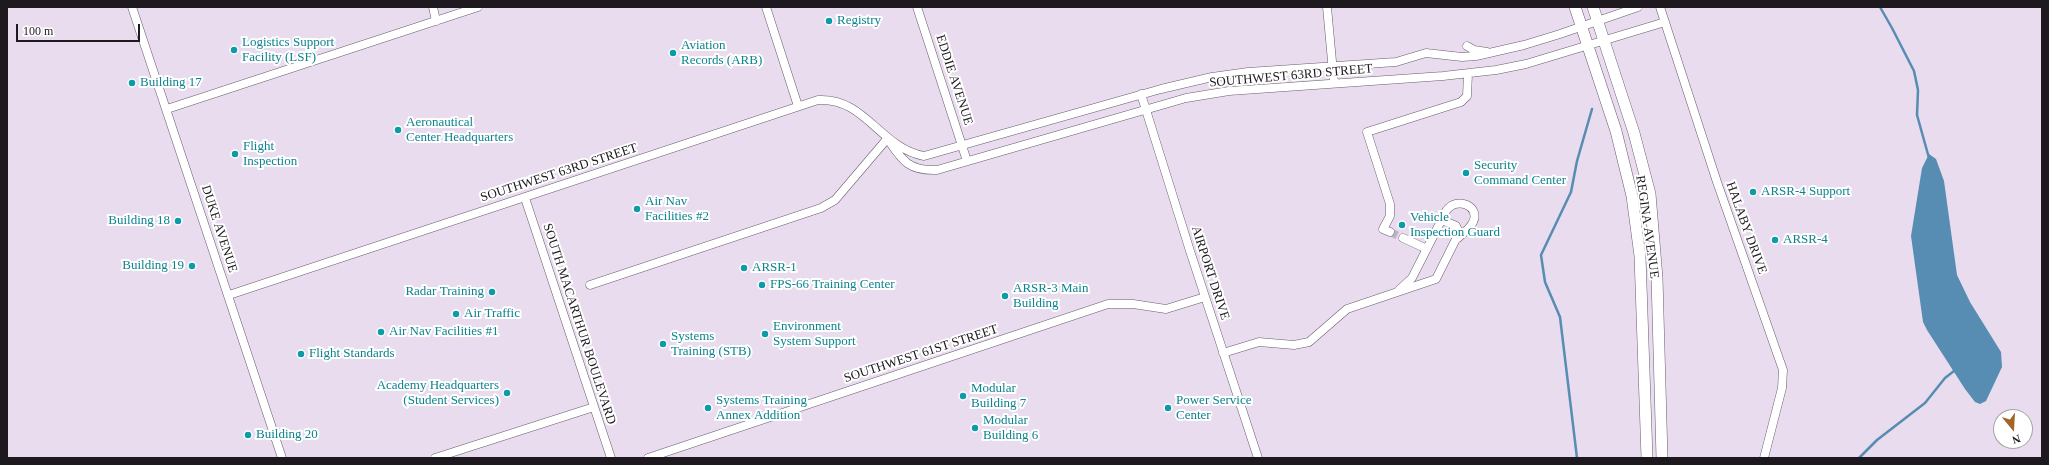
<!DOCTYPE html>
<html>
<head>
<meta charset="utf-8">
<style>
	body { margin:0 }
	#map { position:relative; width:2049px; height:465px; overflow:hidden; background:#e9dcee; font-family:"Times New Roman",serif }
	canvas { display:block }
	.frame { position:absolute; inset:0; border:8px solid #1d191f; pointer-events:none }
	.north { position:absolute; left:1993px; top:409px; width:40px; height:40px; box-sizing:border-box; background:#fff; border:1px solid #a5a3a5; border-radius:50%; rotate:162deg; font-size:11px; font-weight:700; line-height:16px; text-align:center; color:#1d191f }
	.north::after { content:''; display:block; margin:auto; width:14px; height:18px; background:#a26727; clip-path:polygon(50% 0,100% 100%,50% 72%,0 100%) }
	.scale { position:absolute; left:16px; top:24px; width:124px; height:18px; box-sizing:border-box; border:2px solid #1d191f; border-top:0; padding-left:5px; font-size:12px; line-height:14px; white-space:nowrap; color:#1d191f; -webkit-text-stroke:3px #fff; paint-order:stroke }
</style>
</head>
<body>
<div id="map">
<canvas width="2049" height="465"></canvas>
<div class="frame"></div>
<div class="north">N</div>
<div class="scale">100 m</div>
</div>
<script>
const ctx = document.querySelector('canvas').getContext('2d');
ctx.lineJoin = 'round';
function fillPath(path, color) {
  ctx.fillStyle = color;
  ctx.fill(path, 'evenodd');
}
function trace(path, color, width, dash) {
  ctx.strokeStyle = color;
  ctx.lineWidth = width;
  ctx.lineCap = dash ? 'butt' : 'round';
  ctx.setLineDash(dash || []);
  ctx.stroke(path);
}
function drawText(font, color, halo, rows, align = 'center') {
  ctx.font = font + ' "Times New Roman",serif';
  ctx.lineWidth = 4;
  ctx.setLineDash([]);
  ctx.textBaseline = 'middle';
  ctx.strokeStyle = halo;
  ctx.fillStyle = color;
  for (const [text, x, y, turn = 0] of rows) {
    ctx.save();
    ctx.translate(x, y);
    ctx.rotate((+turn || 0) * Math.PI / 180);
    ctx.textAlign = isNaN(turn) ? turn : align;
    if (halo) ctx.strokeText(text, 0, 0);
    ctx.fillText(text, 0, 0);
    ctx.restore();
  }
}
fillPath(new Path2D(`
	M1929,154L1936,159L1944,181L1957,275L1970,302L2001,352L2002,367L1986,401L1980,404L1975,402L1965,389L1927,330L1923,322L1911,236L1922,168Z`), '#578cb3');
trace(new Path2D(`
	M1880,7L1892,28L1914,71L1918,90L1917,115L1929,158
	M1577,458L1560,317L1545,282L1541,255L1571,192L1577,161L1592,109
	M1859,458L1877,440L1925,403L1945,378L1954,371V367`), '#578cb3', 2.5);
trace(new Path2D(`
	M1390,232L1403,238`), '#c0b5c5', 8, [8, 4]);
const minor = new Path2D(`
	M132,7L282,458
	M433,7L436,21
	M766,7L798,106
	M917,7L967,161
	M1327,7L1334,83
	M1660,7L1717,182L1783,370L1782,388L1764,458
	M1467,46L1474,50L1487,52
	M1141,94L1190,251L1258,458
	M167,109L478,7
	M889,141C903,162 910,171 937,170L1186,98L1229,91L1443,76L1496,70L1526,64L1665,22
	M525,198L611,458
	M1390,232L1383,229L1390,216V204L1367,132L1461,102L1467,96L1468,74
	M1403,238L1427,249
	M590,285L821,208L835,200L887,139
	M1399,290L1412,278L1446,211C1457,195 1481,207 1473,222C1470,229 1463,233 1458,238
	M229,295L818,100C865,97 880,148 924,156L1161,89L1212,77L1248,72L1396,62L1426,53L1462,57L1476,56L1524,45L1560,34L1638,7
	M1223,353L1259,342L1294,345L1309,342L1347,309L1436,279L1459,233L1456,226L1442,220
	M435,458L594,407
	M648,458L1108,304H1133L1166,309L1205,297`);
const secondary = new Path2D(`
	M1575,7L1616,131L1632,196L1640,256L1647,458
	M1593,7L1634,133L1650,194L1657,278L1662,458`);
trace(minor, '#685d6d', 9);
trace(secondary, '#685d6d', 12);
trace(minor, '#fff', 8);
trace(secondary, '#fff', 11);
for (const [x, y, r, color] of [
	[829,21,4,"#0f9aa8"],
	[234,50,4,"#0f9aa8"],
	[673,53,4,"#0f9aa8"],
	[132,83,4,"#0f9aa8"],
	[398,130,4,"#0f9aa8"],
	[235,154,4,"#0f9aa8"],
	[1466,173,4,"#0f9aa8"],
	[1753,192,4,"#0f9aa8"],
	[637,209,4,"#0f9aa8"],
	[178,221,4,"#0f9aa8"],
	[1402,225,4,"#0f9aa8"],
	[1775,240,4,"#0f9aa8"],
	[192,266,4,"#0f9aa8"],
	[744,268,4,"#0f9aa8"],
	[762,285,4,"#0f9aa8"],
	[492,292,4,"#0f9aa8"],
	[1005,296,4,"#0f9aa8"],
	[456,314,4,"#0f9aa8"],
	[381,332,4,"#0f9aa8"],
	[765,334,4,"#0f9aa8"],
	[663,344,4,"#0f9aa8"],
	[301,354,4,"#0f9aa8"],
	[507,393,4,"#0f9aa8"],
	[963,396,4,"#0f9aa8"],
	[708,408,4,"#0f9aa8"],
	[1168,408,4,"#0f9aa8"],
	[975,428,4,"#0f9aa8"],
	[248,435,4,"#0f9aa8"]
]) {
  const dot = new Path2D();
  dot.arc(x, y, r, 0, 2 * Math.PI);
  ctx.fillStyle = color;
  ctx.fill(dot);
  trace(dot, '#fff', 1.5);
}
drawText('13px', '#0d838f', '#fff', [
	["Registry",837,21],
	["Logistics Support",242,43],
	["Facility (LSF)",242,58],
	["Aviation",681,46],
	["Records (ARB)",681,61],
	["Building 17",140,83],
	["Aeronautical",406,123],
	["Center Headquarters",406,138],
	["Flight",243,147],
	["Inspection",243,162],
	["Security",1474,166],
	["Command Center",1474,181],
	["ARSR-4 Support",1761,192],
	["Air Nav",645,202],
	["Facilities #2",645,217],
	["Vehicle",1410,218],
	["Inspection Guard",1410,233],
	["Building 18",170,221,"right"],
	["ARSR-4",1783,240],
	["Building 19",184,266,"right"],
	["ARSR-1",752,268],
	["FPS-66 Training Center",770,285],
	["ARSR-3 Main",1013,289],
	["Building",1013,304],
	["Radar Training",484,292,"right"],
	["Air Traffic",464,314],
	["Environment",773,327],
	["System Support",773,342],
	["Air Nav Facilities #1",389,332],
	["Systems",671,337],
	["Training (STB)",671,352],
	["Flight Standards",309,354],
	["Academy Headquarters",499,386,"right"],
	["(Student Services)",499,401,"right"],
	["Modular",971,389],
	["Building 7",971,404],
	["Systems Training",716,401],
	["Annex Addition",716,416],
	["Power Service",1176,401],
	["Center",1176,416],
	["Modular",983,421],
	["Building 6",983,436],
	["Building 20",256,435]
], 'left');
drawText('13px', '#1d191f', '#fff', [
	["SOUTHWEST 63RD STREET",1291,76,-5],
	["EDDIE AVENUE",954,80,72],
	["SOUTHWEST 63RD STREET",559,173,-18],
	["REGINA AVENUE",1647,227,82],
	["HALABY DRIVE",1746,228,70],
	["DUKE AVENUE",219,229,72],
	["AIRPORT DRIVE",1210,273,72],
	["SOUTH MACARTHUR BOULEVARD",579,324,72],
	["SOUTHWEST 61ST STREET",921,354,-18]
]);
</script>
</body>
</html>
